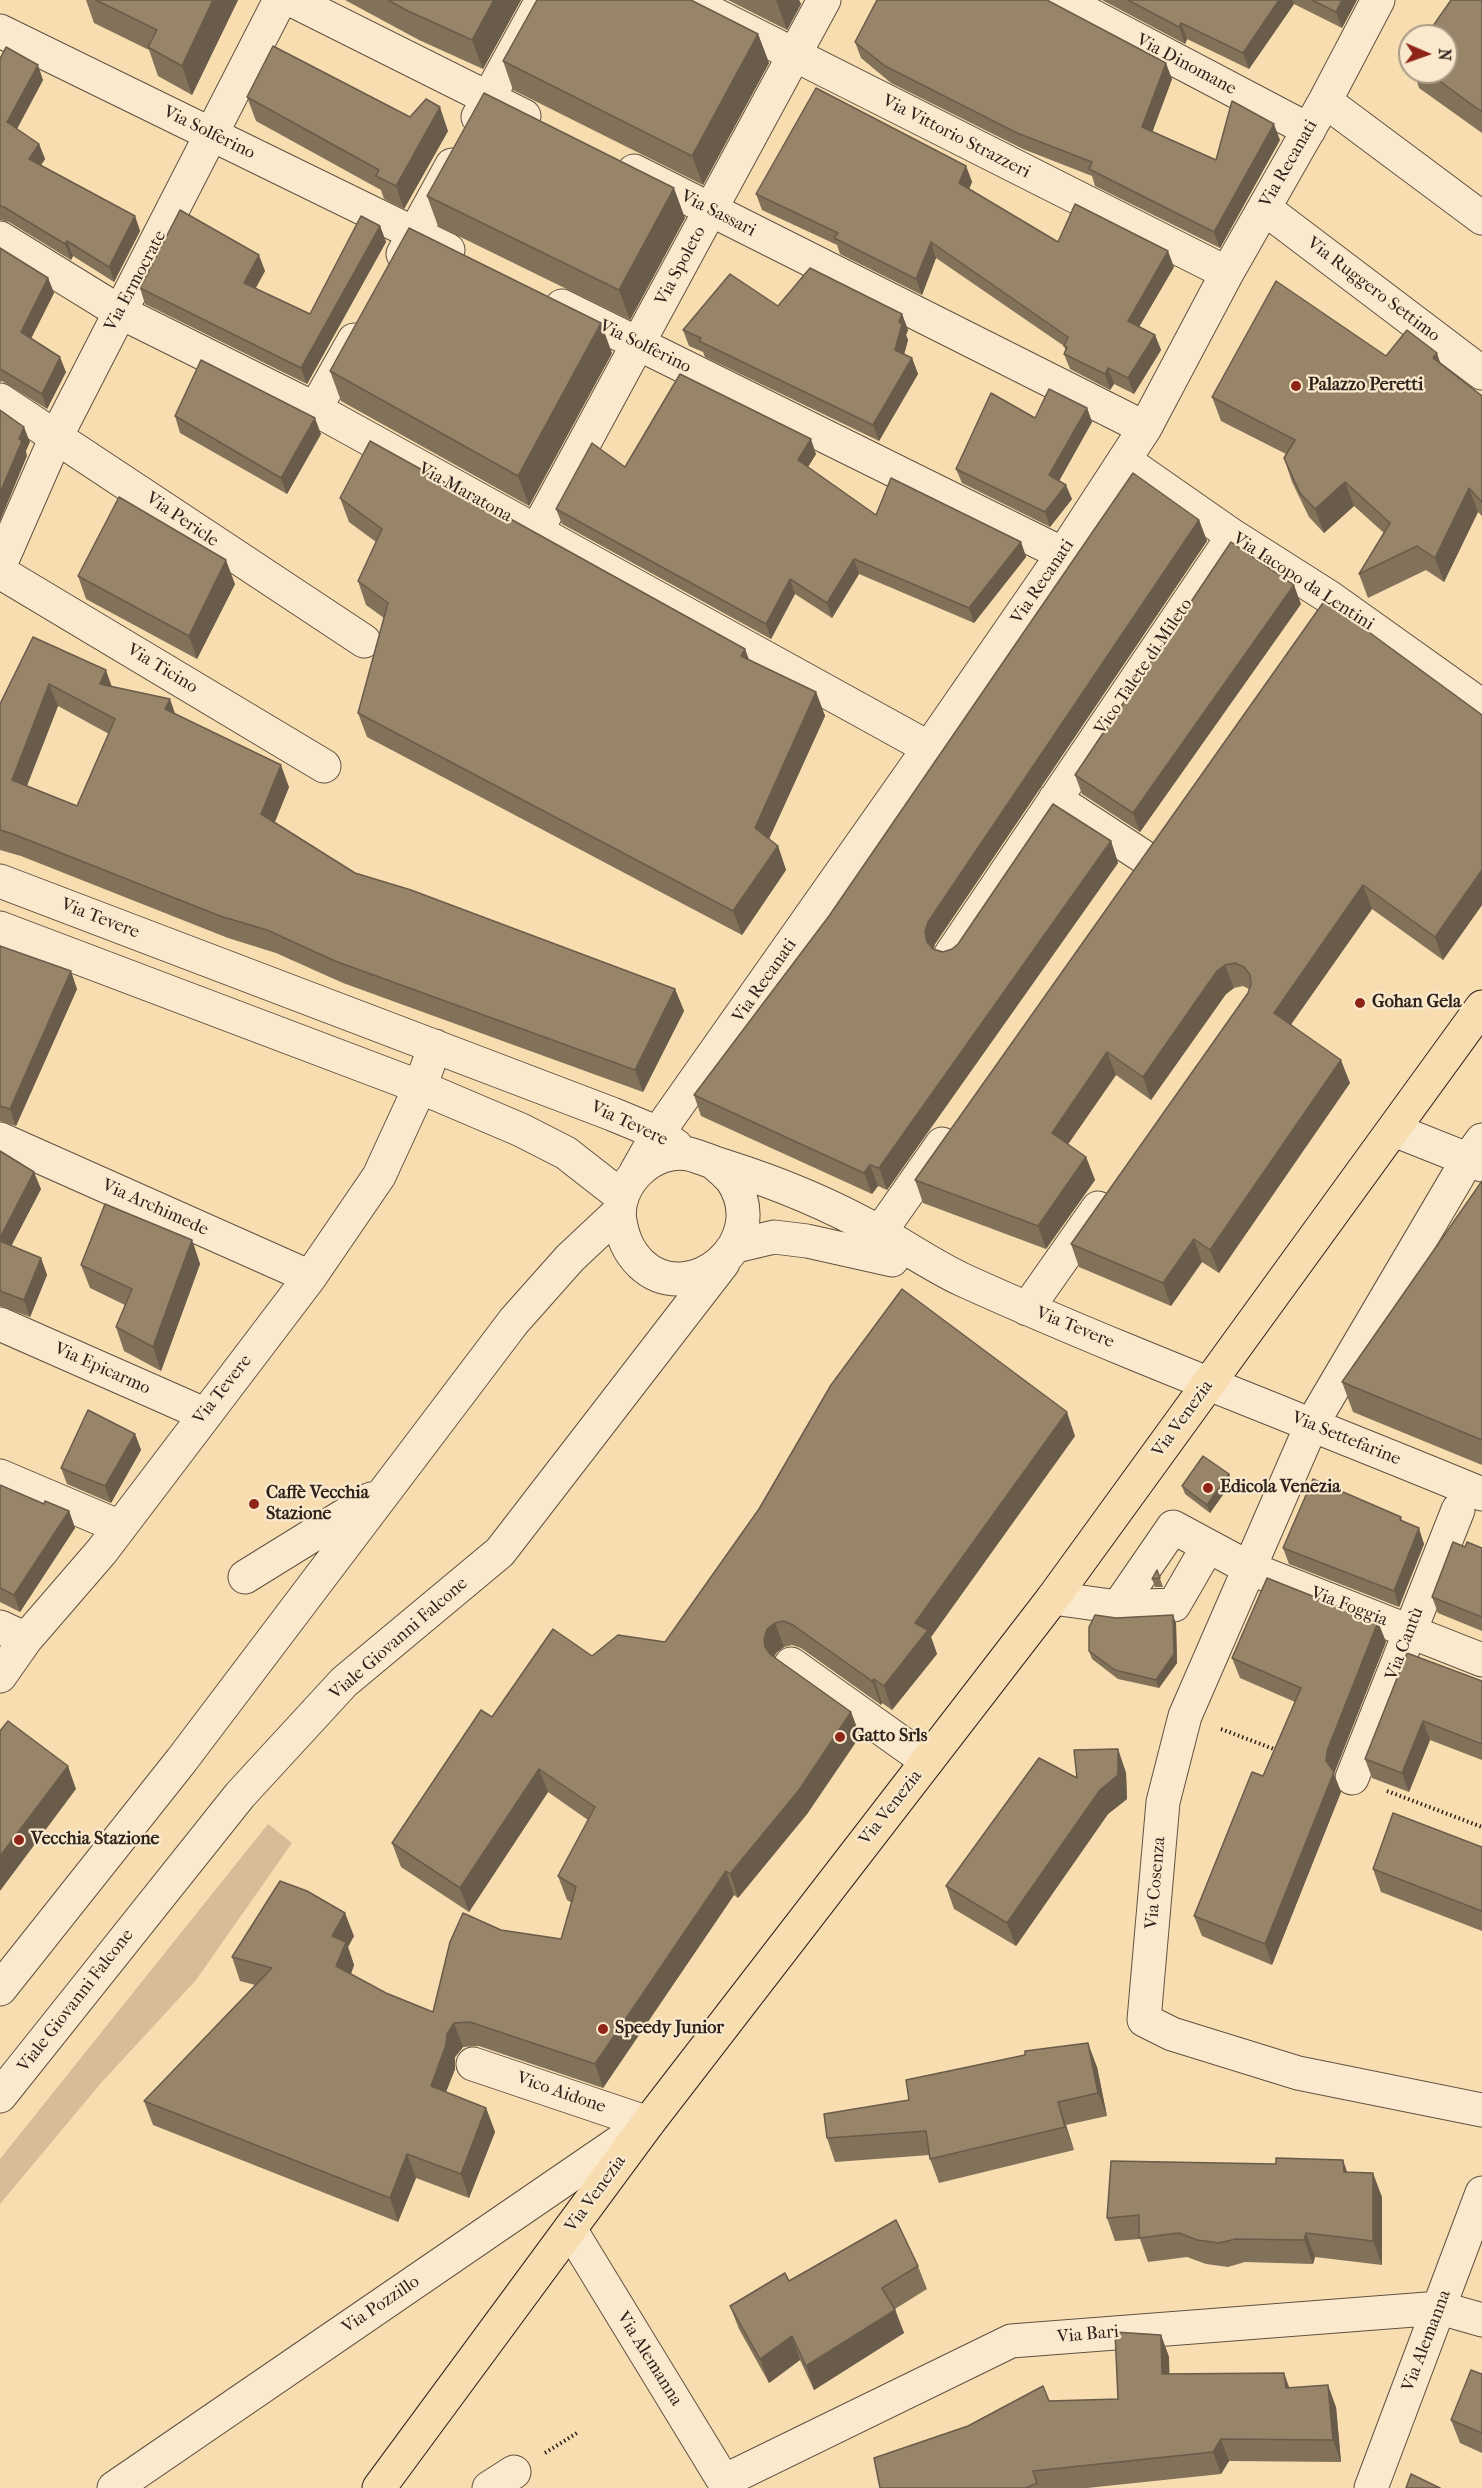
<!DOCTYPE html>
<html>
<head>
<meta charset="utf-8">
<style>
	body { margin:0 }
	#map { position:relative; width:1482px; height:2488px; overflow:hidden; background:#f8ddb0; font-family:"IM FELL French Canon",serif }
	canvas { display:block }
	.north { position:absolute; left:1398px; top:24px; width:60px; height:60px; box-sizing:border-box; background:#fae9cc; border:2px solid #a89a86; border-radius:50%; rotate:92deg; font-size:16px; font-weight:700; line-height:24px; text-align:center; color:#2e231c }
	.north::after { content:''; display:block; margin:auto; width:21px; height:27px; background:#8f2418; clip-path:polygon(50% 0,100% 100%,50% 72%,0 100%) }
</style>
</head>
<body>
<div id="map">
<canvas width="1482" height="2488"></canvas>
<div class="north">N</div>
</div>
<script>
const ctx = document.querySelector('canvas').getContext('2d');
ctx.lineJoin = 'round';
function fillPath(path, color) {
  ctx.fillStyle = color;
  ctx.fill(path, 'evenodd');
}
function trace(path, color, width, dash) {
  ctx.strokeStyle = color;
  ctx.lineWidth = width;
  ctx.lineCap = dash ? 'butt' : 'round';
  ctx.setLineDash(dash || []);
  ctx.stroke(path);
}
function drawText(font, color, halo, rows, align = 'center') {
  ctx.font = font + ' "IM FELL French Canon",serif';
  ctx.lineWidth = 4.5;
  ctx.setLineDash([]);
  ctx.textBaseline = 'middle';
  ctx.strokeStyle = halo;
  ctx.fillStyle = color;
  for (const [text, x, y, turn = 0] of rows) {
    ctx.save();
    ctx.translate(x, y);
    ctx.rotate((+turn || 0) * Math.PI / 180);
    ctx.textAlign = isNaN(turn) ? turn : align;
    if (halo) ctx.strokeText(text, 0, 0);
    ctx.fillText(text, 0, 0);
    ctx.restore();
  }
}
fillPath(new Path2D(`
	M268,1824L292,1843L196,1980L101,2083L0,2204V2159Z`), '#d6bd97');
const minor = new Path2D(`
	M292,0L524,116
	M686,0L1227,273
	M1062,0L1309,130
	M0,31L448,250
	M1325,101L1482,218
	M478,117L542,0
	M634,171L1145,428
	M1264,208L1482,373
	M0,238L120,312L315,409L929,748
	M403,254L452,165
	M562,306L1063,554
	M0,400L364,641
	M315,409L354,340
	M1124,460L1233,536L1329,597L1482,706
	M536,532L824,0
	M0,565L56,437L280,0
	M0,572L324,766
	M1055,799L1144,857
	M0,881L612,1114L658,1133L676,1146
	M0,928L420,1087L521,1130L566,1153L621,1196
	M951,954L1233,536
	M1394,1130L1482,1165
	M0,1139L310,1277
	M1482,1140L1468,1159L1312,1424L1185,1716L1163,1802L1144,2020L1172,2034L1298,2073L1482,2110
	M714,1163C720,1168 727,1174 732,1180C773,1242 690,1310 641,1264C628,1251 623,1238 620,1221C614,1184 653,1147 689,1154C701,1157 713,1163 724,1166C778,1183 829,1204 877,1231C906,1247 933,1266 963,1280C1133,1357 1309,1422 1482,1494
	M636,1172L658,1133L929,748L1063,554L1145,428L1227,273L1325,101L1378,0
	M736,1246L774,1237L807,1241L892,1260
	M870,1255L880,1232L942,1144
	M1027,1309L1098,1208
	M0,1324L204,1414
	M0,1476L120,1527
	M245,1577L371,1499
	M1053,1598L1118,1607L1173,1527L1249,1568L1482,1660
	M1118,1607L1174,1605L1208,1546
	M0,1627L26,1639
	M791,1664L927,1761
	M0,1676L26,1639L102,1551L310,1277L379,1176L420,1087L435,1046
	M1352,1778L1458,1510
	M0,1989L181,1761L514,1321L570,1258L619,1212
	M473,2064L648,2123
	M0,2096L240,1795L344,1682L500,1552L723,1263
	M570,2229L728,2488
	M724,2481L1011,2341L1440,2308L1482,2320
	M114,2488L644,2125
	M489,2488L514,2472
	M1371,2488L1482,2193`);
const major = new Path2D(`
	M379,2488L648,2123L1053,1598L1482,1007`);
trace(minor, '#605241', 35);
trace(major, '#2e231c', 35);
trace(new Path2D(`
	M1221,1729L1279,1751
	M1387,1791L1482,1827
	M545,2453L577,2433`), '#2e231c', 4, [1.5, 3]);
trace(minor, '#fae9cc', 33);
trace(major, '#f8ddb0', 33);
fillPath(new Path2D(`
	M86,0H238L192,95L158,76L149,50L94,23Z
	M345,0H521L483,69L419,40Z
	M728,0H799L801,4L787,30Z
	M1102,0H1357L1342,28L1294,4L1249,69L1187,39L1185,44Z
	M1482,0V133L1419,88L1414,72H1446Z
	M758,34L769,63L703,185L513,90L503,61Z
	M855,42L1172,79L1152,132L1216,160L1280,140L1220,248L1095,186L1092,176L1023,149L891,83L861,58Z
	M0,59L43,80L17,129L39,144L45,159L41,165L135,216L140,231L114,282L73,256L71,260L9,222L0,220Z
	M247,97L410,117L448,131L404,209L384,199L381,190L256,121Z
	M966,166L972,182L969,189L1058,242L1174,267L1139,327L1155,335L1161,350L1134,394L1114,384L1110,390L1070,369L1064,354L1066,351L1064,346L936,258L922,295L840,254L837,245L762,210L756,194Z
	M427,196L685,218L630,320L438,226Z
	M380,226L386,242L307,384L145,304L140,288L265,271L255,288L310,314Z
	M0,248L48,278L54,293L31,339L66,372L47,409L2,381L0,382Z
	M778,306L902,314L908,330L906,335L908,340L904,354L912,358L918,374L879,441L705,357L703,352L689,346L683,330Z
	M612,353L529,506L341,401L330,371Z
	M1386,356L1441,364L1482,396V516L1478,512L1444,582L1426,570L1368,598L1359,574L1384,533L1354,506L1324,533L1309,517L1292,482L1284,458L1286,454L1221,421L1212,397Z
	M1087,408L1092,422L1059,481L1072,499L1050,527L962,483L956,469L1035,418Z
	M175,416L321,434L287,494L180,433Z
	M816,454L808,467L876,515L1021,542L1026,557L974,623L859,574L832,618L795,594L771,639L562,524L556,509L625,467Z
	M340,498L745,649L749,660L816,692L825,716L769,839L778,846L786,870L742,935L367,737L358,713L384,618L366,605L358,581L376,542L349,522Z
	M1199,520L1207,541L935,944L934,949L943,952L952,949L1111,841L1118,863L887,1190L878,1186L872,1194L701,1116L694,1095Z
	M78,576L235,584L197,659L86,599Z
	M1301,604L1140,832L1082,794L1075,775Z
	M33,637L112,686L175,714L289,787L275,822L355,873L675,989L684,1011L643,1092L343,983L276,953L228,938L21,856L0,850V704ZM58,706L109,734L77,806L27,786Z
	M1482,715V905L1443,960L1372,909L1291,1024L1350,1083L1219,1273L1202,1262L1171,1306L1079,1267L1071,1244L1248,993L1249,989L1243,986L1234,988L1226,994L1151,1100L1116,1075L1068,1144L1086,1157L1095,1180L1046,1249L923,1203L915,1180Z
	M0,946L77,989L16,1126L0,1121Z
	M0,1151L41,1189L11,1246L41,1258L47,1275L30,1317L0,1306Z
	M1482,1181V1465L1353,1412L1342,1382Z
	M192,1240L200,1264L161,1371L124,1351L116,1327L125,1305L90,1288L81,1265Z
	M135,1434L141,1450L111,1503L67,1484L61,1468Z
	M1075,1436L931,1637L937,1654L892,1710L882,1703L881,1705L801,1648L792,1645L784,1647L776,1653L774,1657L851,1712L860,1736L807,1814L738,1898L734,1895L603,2088L479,2046L463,2047L455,2057V2069L446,2092L486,2108L495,2132L469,2198L416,2178L398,2222L153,2125L144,2101L255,1985L240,1981L232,1957L354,1936L348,1947L354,1965L351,1974L386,1993L433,2012L501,1930L561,1939L572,1903L567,1900L558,1876L588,1820L548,1792L469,1912L401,1867L392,1843L492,1717L592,1656L665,1642Z
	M1229,1474L1232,1482L1210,1513L1185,1494L1182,1486Z
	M0,1485L44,1504L69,1511L75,1528L20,1612L0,1602Z
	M1401,1517L1402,1521L1424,1544L1399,1607L1289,1564L1283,1548Z
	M1465,1547L1482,1548V1631L1438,1613L1432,1597Z
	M1157,1570L1163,1587H1155L1152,1579Z
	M1116,1618L1176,1623L1177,1663L1159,1688L1118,1679L1092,1659L1089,1651Z
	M1378,1622L1386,1642L1335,1771L1334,1774L1341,1792L1272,1965L1202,1936L1194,1916L1263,1776L1295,1702L1240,1678L1232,1658Z
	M1482,1681V1760L1430,1740L1409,1792L1372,1778L1365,1759Z
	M1118,1749L1126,1773L1127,1799L1108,1814L1016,1946L954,1909L946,1886L1077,1778Z
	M1482,1847V1931L1381,1892L1373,1869Z
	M1097,2067L1107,2116L1066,2125L1074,2150L939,2183L930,2159V2155L835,2162L827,2138Z
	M1343,2160L1347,2172L1382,2197V2265L1315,2257L1313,2264L1245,2262L1228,2267L1206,2264L1187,2257L1148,2262L1140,2239L1115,2241L1107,2218L1276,2164Z
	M918,2266L927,2289L895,2309L904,2333L814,2390L800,2360L769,2383L739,2329L730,2306L789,2281Z
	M1161,2335L1169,2357V2374L1289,2388L1336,2407L1341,2462L1229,2461L1221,2474L1087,2488H880L1049,2401L1118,2399Z
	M1482,2374V2453L1460,2443L1451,2420Z`), '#82725a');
fillPath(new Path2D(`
	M213,0H238L192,95L182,66Z
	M494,0H521L483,69L472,40Z
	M776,0H799L801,4L787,30Z
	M1279,0H1292L1294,4L1249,69L1243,53Z
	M1342,0H1357L1342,28L1336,12Z
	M1181,23L1187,39L1185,44L1179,27Z
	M758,34L769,63L703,185L692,156Z
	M1166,63L1172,79L1148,144L1142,127Z
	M38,65L43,80L12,138L7,122Z
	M440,107L448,131L404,209L396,186Z
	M1274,124L1280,140L1220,248L1214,232Z
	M39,144L45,159L35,174L29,159Z
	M966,166L972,182L965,199L959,183Z
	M674,188L685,218L630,320L619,290Z
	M135,216L140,231L114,282L109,267Z
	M380,226L386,242L307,384L301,368Z
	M67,241L73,256L71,260L65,244Z
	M931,242L936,258L922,295L916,279Z
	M1168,251L1174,267L1133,337L1128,321Z
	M259,255L265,271L250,299L244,283Z
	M48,278L54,293L26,348L21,332Z
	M902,314L908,330L906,335L908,340L901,366L895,350L899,322Z
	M601,323L612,353L529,506L518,476Z
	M1155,335L1161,350L1134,394L1128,378Z
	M1437,353L1445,377L1433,358Z
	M60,357L66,372L47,409L42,394Z
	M912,358L918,374L879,441L873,425Z
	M1108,368L1114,384L1110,390L1105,374Z
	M1087,408L1092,422L1054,490L1049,475Z
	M315,418L321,434L287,494L281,478Z
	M24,427L30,442L26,451L27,456L0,521V493L19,439Z
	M811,439L816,454L803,475L798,460Z
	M1345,482L1354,506L1324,533L1315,509Z
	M1066,485L1072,499L1050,527L1045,512Z
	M1469,488L1478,512L1444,582L1435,558Z
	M1199,520L1207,541L935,944L932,953L927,942L925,932L928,922Z
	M1021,542L1026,557L974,623L969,608Z
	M854,559L859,574L832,618L827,603Z
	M226,560L235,584L197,659L189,636Z
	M790,579L795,594L771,639L766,624Z
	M1294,585L1301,604L1140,832L1133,813Z
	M745,649L754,673L741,656Z
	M106,670L114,693L100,684Z
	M49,684L58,706L20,803L12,780Z
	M816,692L825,716L763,852L755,828Z
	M170,699L178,722L165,709Z
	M281,765L289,787L269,836L261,814Z
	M1111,841L1118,863L887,1190L879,1168Z
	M778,846L786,870L742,935L733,911Z
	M1482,870V905L1443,960L1435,937Z
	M1363,885L1372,909L1283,1036L1274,1013Z
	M1225,965L1234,988L1226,994L1151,1100L1143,1077L1217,971Z
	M71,971L77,989L16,1126L10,1109Z
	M675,989L684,1011L643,1092L635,1070Z
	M1107,1052L1116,1075L1060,1156L1052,1133Z
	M1341,1060L1350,1083L1219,1273L1210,1250Z
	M1086,1157L1095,1180L1046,1249L1038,1226Z
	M870,1165L878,1186L872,1194L864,1173Z
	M34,1172L41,1189L5,1258L0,1245V1238Z
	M1194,1239L1202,1262L1171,1306L1163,1283Z
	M192,1240L200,1264L161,1371L153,1347Z
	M41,1258L47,1275L30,1317L24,1300Z
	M1067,1412L1075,1436L931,1637L937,1654L892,1710L884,1686L915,1623Z
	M135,1434L141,1450L111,1503L105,1486Z
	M1229,1474L1232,1482L1210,1513L1207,1505Z
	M69,1511L75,1528L20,1612L14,1595Z
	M1419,1528L1424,1544L1399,1607L1394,1591Z
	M1173,1615L1176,1623L1177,1663L1159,1688L1156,1680Z
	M1378,1622L1386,1642L1335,1771L1334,1774L1341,1792L1272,1965L1265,1944L1326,1761L1327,1751Z
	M775,1623L784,1647L776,1653L772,1663L765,1647L764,1639L767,1629Z
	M874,1679L882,1703L881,1705L872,1681Z
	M851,1712L860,1736L807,1814L738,1898L730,1874Z
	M1423,1721L1430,1740L1409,1792L1402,1773Z
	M1118,1749L1126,1773L1127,1799L1108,1814L1016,1946L1007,1923Z
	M68,1766L76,1789L0,1891V1856Z
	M539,1769L548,1792L469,1912L460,1888Z
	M726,1871L734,1895L603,2088L595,2064Z
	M345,1913L354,1936L348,1947L354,1965L345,1990L336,1966L332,1936Z
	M454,2023L463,2047L455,2057V2069L439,2110L431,2086L447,2034Z
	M1088,2043L1097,2067L1107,2116L1098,2093Z
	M1058,2102L1066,2125L1074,2150L1065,2127Z
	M486,2108L495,2132L469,2198L461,2174Z
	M407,2154L416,2178L398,2222L390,2198Z
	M1343,2160L1351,2184L1344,2172Z
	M1373,2173L1382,2197V2265L1373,2241Z
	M1306,2233L1315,2257L1313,2264L1304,2240Z
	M895,2310L904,2333L814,2390L806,2366Z
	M1161,2335L1169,2357L1170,2396L1162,2374Z
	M792,2336L800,2360L769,2383L760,2359Z
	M1284,2373L1292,2395L1286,2388Z
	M1328,2385L1336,2407L1341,2462L1333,2440Z
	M1221,2439L1229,2461L1221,2474L1213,2452Z`), '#6a5c4a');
const building = new Path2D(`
	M96,0H213L182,66L148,47L157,30Z
	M388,0H494L472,40L408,11Z
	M537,0H691L758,34L692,156L503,61Z
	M877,0H1047L1166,63L1142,127L1216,160L1232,101L1274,124L1214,232L1089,169L1092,162L1017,133L885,66L855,42Z
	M1128,0H1279L1243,53L1181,23L1179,27Z
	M1312,0H1342L1336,12Z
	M1451,0H1482V112L1427,72H1446V36H1426Z
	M273,46L410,117L426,99L440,107L396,186L376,176L379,170L247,97Z
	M6,47L38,65L7,122L39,144L29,159L135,216L109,267L67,241L65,244L4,207L0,206V59Z
	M816,88L966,166L959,183L1058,242L1075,204L1168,251L1128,321L1155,335L1128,378L1108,368L1105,374L1064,354L1067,347L1064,346L1068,337L931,242L916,279L834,238L838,233L756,194Z
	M484,93L674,188L619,290L427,196Z
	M180,210L259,255L244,283L310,314L361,216L380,226L301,368L140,288Z
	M409,228L601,323L518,476L330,371Z
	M0,248L48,278L21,332L60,357L42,394L0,369Z
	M810,268L902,314L899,322L902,324L895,350L912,358L873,425L699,341L701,338L683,330L730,274L778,306Z
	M1276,281L1386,356L1407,330L1437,353L1433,358L1482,396V502L1469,488L1435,558L1417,546L1359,574L1390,523L1345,482L1315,509L1300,493L1284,458L1295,440L1212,397Z
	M201,360L315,418L281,478L175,416Z
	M680,374L811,439L798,460L876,515L891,478L1021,542L969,608L854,559L827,603L790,579L766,624L556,509L592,443L625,467Z
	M1049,389L1087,408L1049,475L1066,485L1045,512L956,469L991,393L1035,418Z
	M0,410L24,427L19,439L22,441L0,493Z
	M370,441L745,649L741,656L816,692L755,828L778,846L733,911L358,713L388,603L358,581L382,529L340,498Z
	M1133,473L1199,520L928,922L925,932L927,942L933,949L943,952L952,949L958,944L1053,804L1111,841L879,1168L870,1165L864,1173L694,1095L829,916Z
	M119,497L226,560L189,636L78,576Z
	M1231,542L1294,585L1133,813L1075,775Z
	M1325,600L1482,715V870L1435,937L1363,885L1274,1013L1341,1060L1210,1250L1194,1239L1163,1283L1071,1244L1248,993L1251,984L1250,975L1244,967L1235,963L1225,965L1217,971L1143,1077L1107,1052L1052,1133L1086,1157L1038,1226L915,1180Z
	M33,637L106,670L100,684L170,699L165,709L281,765L261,814L355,873L411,890L675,989L635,1070L335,961L267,930L220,916L13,834L0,830V704ZM49,684L115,719L77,806L12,780Z
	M0,946L71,971L10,1109L0,1106Z
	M0,1151L34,1172L0,1238Z
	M1482,1181V1440L1342,1382Z
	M105,1204L192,1240L153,1347L116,1327L132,1289L81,1265Z
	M0,1241L41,1258L24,1300L0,1291Z
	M902,1289L1067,1412L915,1623L928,1630L884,1686L874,1679L872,1681L793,1625L784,1621L775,1623L767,1629L764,1639L765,1647L771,1655L851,1712L799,1790L730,1874L726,1871L595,2064L470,2022L454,2023L447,2034L446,2045L431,2086L486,2108L461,2174L407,2154L390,2198L144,2101L272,1968L232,1957L280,1881L307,1891L345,1913L332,1936L346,1942L336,1966L386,1993L433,2012L450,1942L463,1913L501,1930L561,1939L576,1887L558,1876L595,1807L539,1769L460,1888L392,1843L481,1710L492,1717L553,1629L592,1656L618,1635L665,1642L759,1509L831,1385Z
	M88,1410L135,1434L105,1486L61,1468Z
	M1203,1456L1229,1474L1207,1505L1182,1486Z
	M1313,1479L1401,1517L1400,1520L1419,1528L1394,1591L1283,1548Z
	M0,1485L44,1504L45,1501L69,1511L14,1595L0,1588Z
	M1453,1542L1465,1547L1467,1542L1482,1548V1617L1432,1597Z
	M1157,1570L1160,1578L1152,1579Z
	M1267,1578L1378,1622L1327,1751L1326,1761L1334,1772L1265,1944L1194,1916L1252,1772L1263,1776L1301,1688L1232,1658Z
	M1095,1615L1116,1618L1173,1615L1174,1654L1156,1680L1115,1670L1089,1651V1627Z
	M1407,1653L1482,1681V1744L1423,1721L1402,1773L1365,1759Z
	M8,1721L68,1766L0,1856V1731Z
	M1118,1749V1775L1100,1790L1007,1923L946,1886L1039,1758L1077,1778L1074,1750Z
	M1393,1813L1482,1847V1911L1373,1869Z
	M1088,2043L1098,2093L1058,2102L1065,2127L930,2159L926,2131L827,2138L824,2114L909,2100L906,2080L1025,2055V2051Z
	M1276,2158L1343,2160L1344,2172L1373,2173V2241L1306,2233L1304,2240L1236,2239L1219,2243L1197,2240L1179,2233L1139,2238V2215L1107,2218L1111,2161L1276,2164Z
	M896,2220L918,2266L882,2288L895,2310L806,2366L792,2336L760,2359L730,2306L785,2273L789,2281Z
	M1115,2332L1161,2335L1162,2374L1284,2373L1286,2388L1328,2385L1333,2440L1221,2439L1213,2452L1033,2471L1037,2483L1026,2488H880L874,2458L968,2426L1043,2386L1049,2401L1118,2399Z
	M1471,2370L1482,2374V2433L1451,2420Z
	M1411,2474L1440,2488H1406Z`);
fillPath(building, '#978469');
trace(building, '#6a5c4a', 1.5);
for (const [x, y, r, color] of [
	[1296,386,6,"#8f2418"],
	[1360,1003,6,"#8f2418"],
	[1208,1488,6,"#8f2418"],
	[254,1504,6,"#8f2418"],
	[840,1737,6,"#8f2418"],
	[19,1840,6,"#8f2418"],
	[603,2029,6,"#8f2418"]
]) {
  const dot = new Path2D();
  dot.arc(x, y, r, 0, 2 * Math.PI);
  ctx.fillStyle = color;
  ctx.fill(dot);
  trace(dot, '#fae9cc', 2);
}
drawText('18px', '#2e231c', '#fae9cc', [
	["Via Dinomane",1186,65,28],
	["Via Solferino",209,133,26],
	["Via Vittorio Strazzeri",956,137,27],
	["Via Recanati",1289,164,-60],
	["Via Sassari",718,214,27],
	["Via Spoleto",681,266,-62],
	["Via Ermocrate",136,281,-62],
	["Via Ruggero Settimo",1373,290,37],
	["Via Solferino",645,347,26],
	["Via Maratona",465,493,29],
	["Via Pericle",182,520,34],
	["Via Recanati",1043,582,-56],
	["Via Iacopo da Lentini",1303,582,33],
	["Vico Talete di Mileto",1144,667,-56],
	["Via Ticino",162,669,31],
	["Via Tevere",100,919,21],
	["Via Recanati",765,981,-55],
	["Via Tevere",629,1124,25],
	["Via Archimede",155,1208,24],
	["Via Tevere",1075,1328,22],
	["Via Epicarmo",102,1369,24],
	["Via Tevere",223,1390,-52],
	["Via Venezia",1183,1419,-54],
	["Via Settefarine",1346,1439,22],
	["Via Foggia",1349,1607,21],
	["Viale Giovanni Falcone",399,1639,-41],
	["Via Cantù",1405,1644,-69],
	["Via Venezia",891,1808,-52],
	["Via Cosenza",1156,1883,-85],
	["Viale Giovanni Falcone",76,2001,-52],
	["Vico Aidone",561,2093,19],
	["Via Venezia",596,2194,-54],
	["Via Pozzillo",381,2305,-34],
	["Via Bari",1088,2335,-5],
	["Via Alemanna",1427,2341,-69],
	["Via Alemanna",649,2359,58]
]);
drawText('bold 18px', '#2e231c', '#fae9cc', [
	["Palazzo Peretti",1308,386],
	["Gohan Gela",1372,1003],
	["Edicola Venezia",1220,1488],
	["Caffè Vecchia",266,1494],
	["Stazione",266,1515],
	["Gatto Srls",852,1737],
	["Vecchia Stazione",31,1840],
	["Speedy Junior",615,2029]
], 'left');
</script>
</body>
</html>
